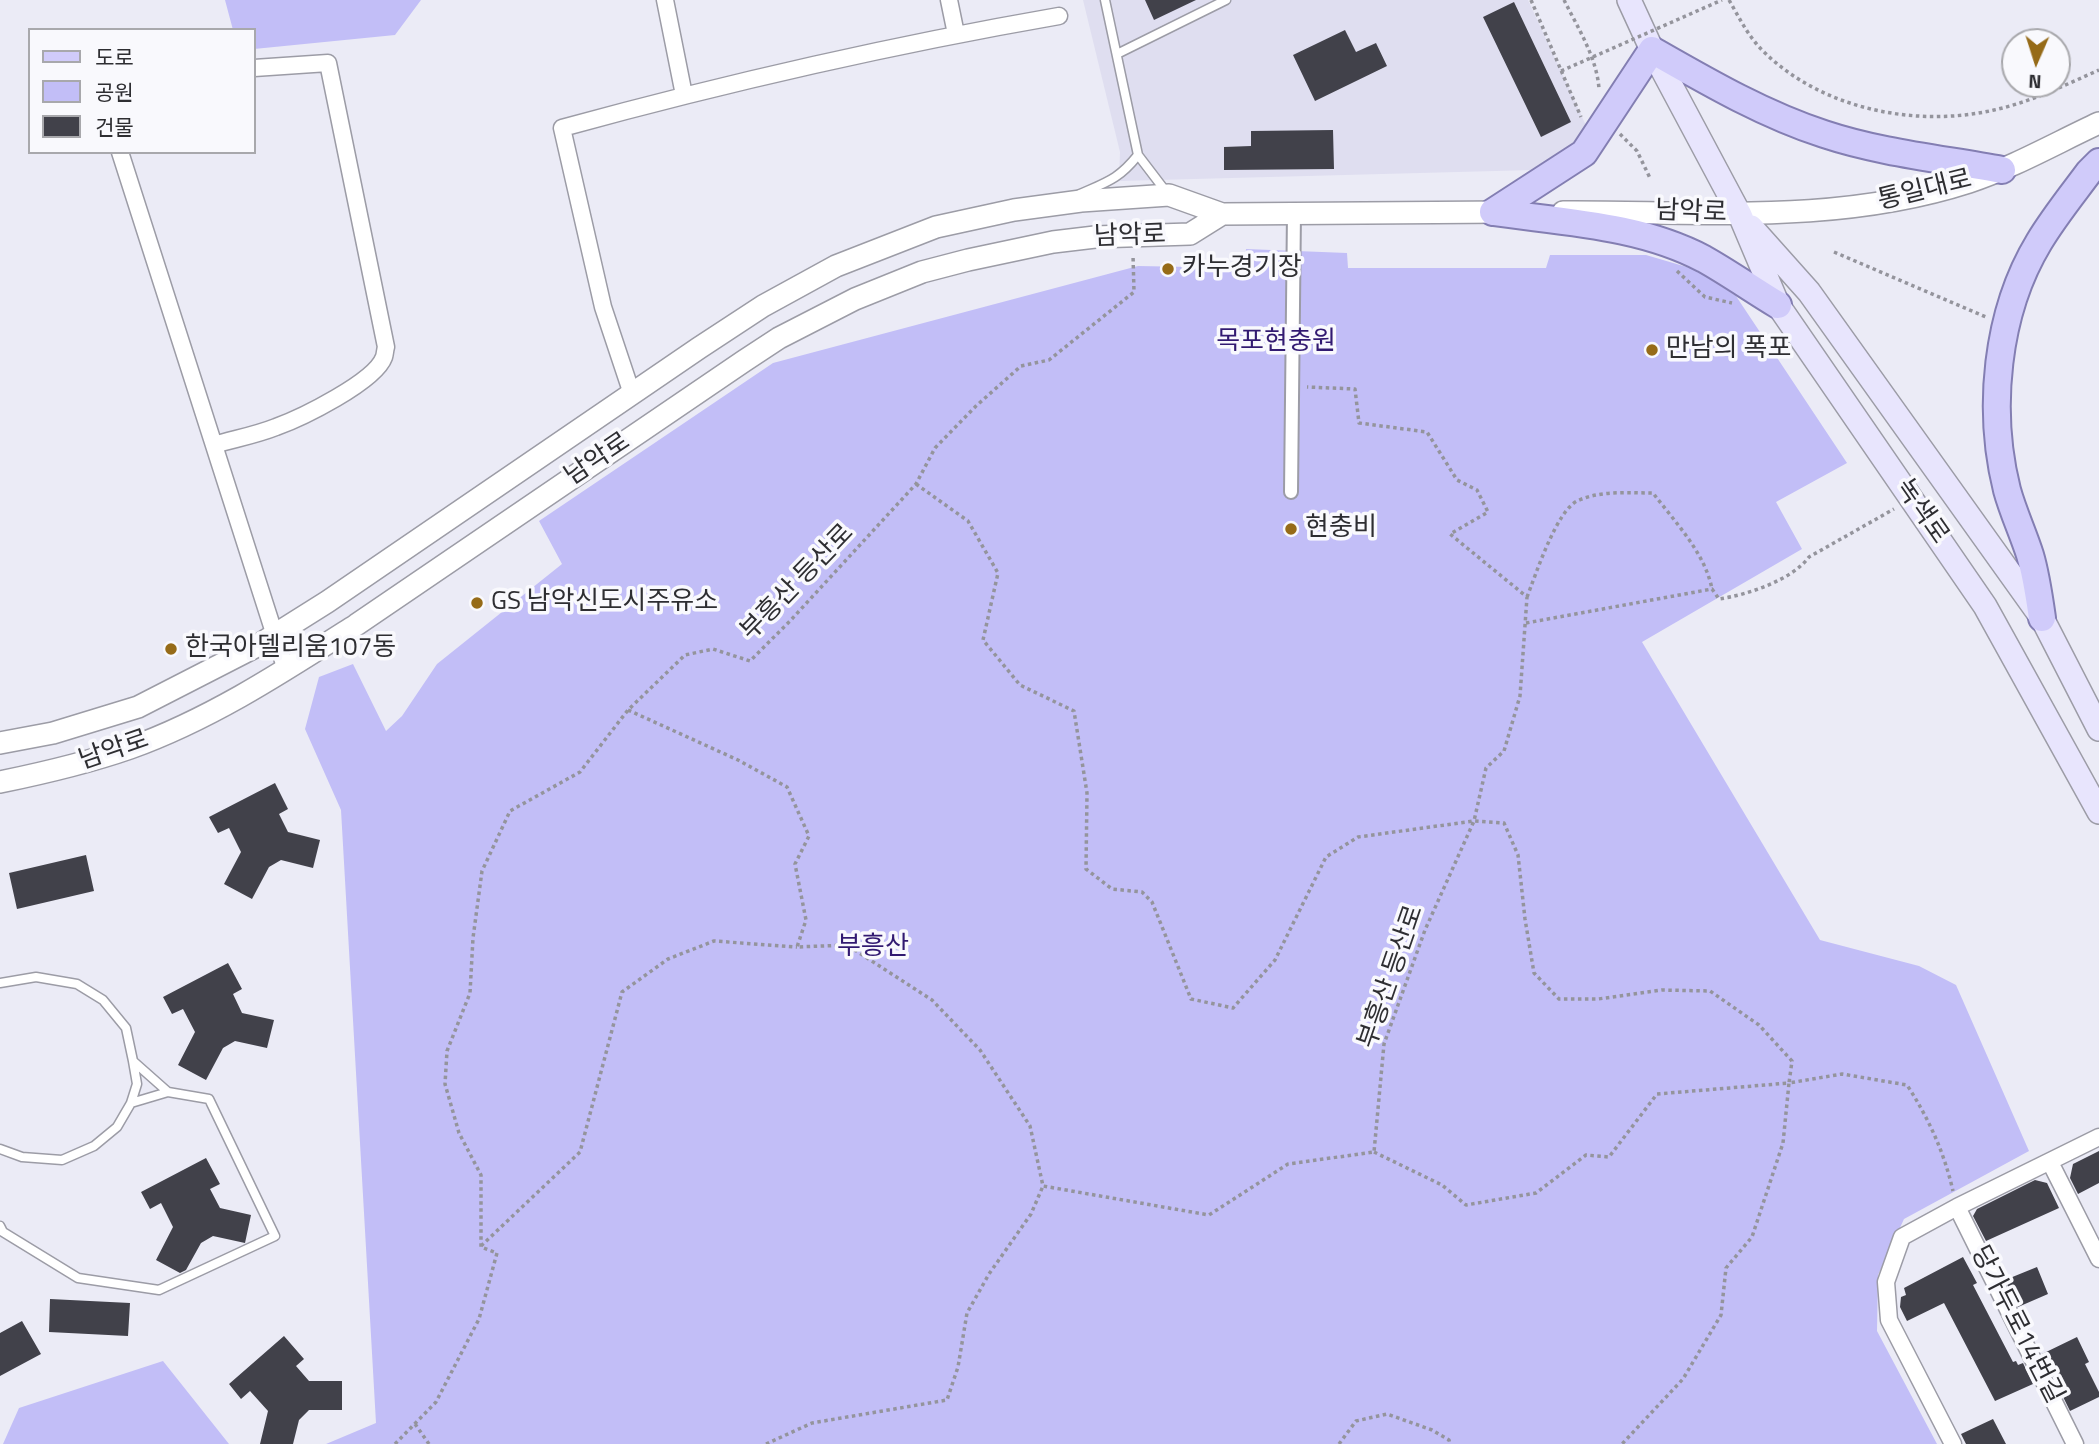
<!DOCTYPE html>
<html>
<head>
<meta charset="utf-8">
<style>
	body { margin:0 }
	#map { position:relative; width:2099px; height:1444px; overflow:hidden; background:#ebebf6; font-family:"Titillium Web","Noto Sans KR",sans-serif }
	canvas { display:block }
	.legend { position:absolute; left:28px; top:28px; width:228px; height:126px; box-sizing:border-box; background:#f9f9fd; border:2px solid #a8a8ac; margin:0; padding:9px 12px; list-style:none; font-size:21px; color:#2e2e32 }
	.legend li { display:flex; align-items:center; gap:14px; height:35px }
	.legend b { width:35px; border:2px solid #a8a8ac }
	.north { position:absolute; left:2001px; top:28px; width:70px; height:70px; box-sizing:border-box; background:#f9f9fd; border:2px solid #a8a8ac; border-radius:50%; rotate:183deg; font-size:19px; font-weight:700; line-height:28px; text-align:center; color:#2e2e32 }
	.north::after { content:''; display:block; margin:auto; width:24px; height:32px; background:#966b18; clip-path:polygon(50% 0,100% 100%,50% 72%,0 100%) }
</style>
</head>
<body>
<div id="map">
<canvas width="2099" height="1444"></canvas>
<ul class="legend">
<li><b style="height:9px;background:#d0cbfa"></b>도로</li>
<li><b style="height:19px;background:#c2bef7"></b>공원</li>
<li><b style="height:19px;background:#41414a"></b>건물</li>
</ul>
<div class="north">N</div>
</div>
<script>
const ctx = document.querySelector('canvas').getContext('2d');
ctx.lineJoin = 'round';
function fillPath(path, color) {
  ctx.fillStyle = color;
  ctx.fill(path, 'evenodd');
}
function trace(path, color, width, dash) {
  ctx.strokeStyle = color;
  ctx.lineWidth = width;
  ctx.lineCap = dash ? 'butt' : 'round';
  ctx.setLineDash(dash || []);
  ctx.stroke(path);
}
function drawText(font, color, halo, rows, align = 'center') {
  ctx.font = font + ' "Titillium Web","Noto Sans KR",sans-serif';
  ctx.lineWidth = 7;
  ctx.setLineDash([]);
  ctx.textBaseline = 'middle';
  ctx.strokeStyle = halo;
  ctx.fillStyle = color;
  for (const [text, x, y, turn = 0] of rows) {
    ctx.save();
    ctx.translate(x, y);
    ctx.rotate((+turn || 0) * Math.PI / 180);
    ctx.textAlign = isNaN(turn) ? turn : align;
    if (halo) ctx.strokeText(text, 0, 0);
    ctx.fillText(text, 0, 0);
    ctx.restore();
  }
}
fillPath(new Path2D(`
	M1083,0H1528L1589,132L1557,158L1533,170L1119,181L1120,152Z`), '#dfdef0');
fillPath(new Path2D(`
	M225,0H421L395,35L254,49V30H233Z
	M1246,249L1347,253L1348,268H1546L1550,255H1646L1697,270L1736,296L1847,463L1776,502L1802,549L1642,642L1820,940L1919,966L1956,985L2029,1151L1904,1219L1878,1275L1877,1331L1937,1444H326L376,1423L341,810L305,729L319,677L353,664L386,731L402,716L437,664L562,564L539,521L773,363L1138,266L1245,268Z
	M163,1361L229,1444H3L19,1408Z`), '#c2bef7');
fillPath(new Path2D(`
	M1145,0H1196L1154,20Z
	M1514,2L1571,122L1541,137L1483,17Z
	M1345,30L1356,52L1376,43L1387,66L1315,101L1293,55Z
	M1333,130L1334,169L1224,170V147L1251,146V131Z
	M275,783L288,809L279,814L288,832L320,840L313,868L281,860L269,867L252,899L224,884L241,852L229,828L218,833L209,817Z
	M86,855L94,891L17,909L9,873Z
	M228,963L242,989L233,994L242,1013L274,1020L267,1048L235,1041L223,1048L206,1080L178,1065L195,1032L183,1009L172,1014L163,997Z
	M2099,1151V1183L2078,1194L2070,1178L2073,1164Z
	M206,1158L220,1184L210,1189L220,1208L251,1215L245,1243L213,1236L201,1243L186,1270L180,1273L156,1260L173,1227L161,1203L150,1209L141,1192Z
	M2035,1180L2047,1183L2059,1208L1986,1241L1973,1216L1977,1209Z
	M1963,1257L1977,1283L1973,1285L2013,1362L2016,1361L2018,1365L2023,1363L2033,1384L1995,1401L1944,1303L1907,1321L1900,1307L1901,1297L1906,1295L1904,1288Z
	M2037,1267L2048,1294L2018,1307L2005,1280Z
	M50,1299L130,1303L128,1336L49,1332Z
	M22,1321L41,1354L0,1376V1333Z
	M284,1336L304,1359L296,1366L309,1381H342V1410H309L299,1420L293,1444H260L268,1411L250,1391L241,1399L229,1384Z
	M2077,1337L2089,1362L2085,1364L2099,1392V1397L2070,1411L2042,1354Z
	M1993,1419L2006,1444H1966L1961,1434Z`), '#41414a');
const service = new Path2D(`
	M1105,0L1138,155
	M1117,54L1226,0
	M1080,194C1107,182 1119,179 1138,155L1167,193
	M0,983L36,977L77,984L103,1000L126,1028L133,1061L168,1092L209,1099L275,1236L159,1290L78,1278L3,1232L0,1226
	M131,1103L137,1084L133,1061
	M0,1149L22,1157L62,1160L94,1146L117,1127L131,1103L168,1092`);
const pedestrian = new Path2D(`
	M1291,492L1294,212`);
const minor = new Path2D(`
	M665,0L684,95
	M949,0L956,34
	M120,152L286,670
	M632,394L603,307L562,128C726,83 892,45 1059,16
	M214,445C234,439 256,435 276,427C301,418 375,382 384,357C385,354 385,350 386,347L328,63L254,68
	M2050,1162L2099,1259
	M1957,1207L2075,1444
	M1953,1444L1889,1320L1886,1282L1902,1237L1957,1207L2099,1137`);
const tertiary = new Path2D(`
	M1563,212C1699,211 1836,225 1969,182C2014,167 2056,143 2099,123
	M0,743L53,733L138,707L257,646L327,602L699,348L763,306L836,266L936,227L1014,210L1081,201L1169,195L1222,214L1506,212
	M0,782C44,773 87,763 130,748C211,719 284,671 356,625L744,361L779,338L855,299L922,272L968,260L1053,242L1095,237L1190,234L1222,214`);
const secondary = new Path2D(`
	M1629,0L1652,50L1740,215L1778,305L1985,606L2099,812
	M1751,227L1809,292L2042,618L2099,729`);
const primary = new Path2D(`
	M1493,212L1584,153L1652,50C1708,82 1763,114 1824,134C1881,153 1943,159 2002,170
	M1493,212C1563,222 1640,225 1704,259C1729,273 1753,290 1778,305
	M2042,618C2039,597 2036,575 2030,555C2023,533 2013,512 2007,490C1987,410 1996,313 2039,242C2054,217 2072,195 2089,172L2099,162`);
trace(service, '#9c9ca6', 11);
trace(pedestrian, '#9c9ca6', 16);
trace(minor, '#9c9ca6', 19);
trace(tertiary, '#9c9ca6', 24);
trace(secondary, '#9c9ca6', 26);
trace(primary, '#837eb2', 30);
trace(new Path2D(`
	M1531,0L1581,117
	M1564,0C1578,28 1597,58 1599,89
	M1729,0C1740,19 1749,38 1765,53C1823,109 1916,128 1994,110C2031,102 2065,85 2099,70
	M1620,134L1637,151L1650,178
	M1834,252L1986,317
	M1677,271L1705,297L1732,303
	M916,484L968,521L998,573L983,640L1020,685L1074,711L1087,793L1086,869L1112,889L1142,892L1152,902L1191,999L1233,1008L1275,960L1326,857L1358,837L1474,821L1504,823L1518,855L1525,919L1534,973L1559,999H1598L1662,990L1710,991L1759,1025L1792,1061L1789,1083L1842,1074L1907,1085C1929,1119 1944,1152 1953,1191
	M1527,597C1536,574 1556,512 1577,501C1601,490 1628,493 1653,493C1675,522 1705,553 1712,589
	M1526,623L1712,589L1719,599C1747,595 1792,580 1809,557L1894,509
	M628,710L738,760L787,787L809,836L795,864L806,920L797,947L847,945L932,1000L980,1050L1030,1126L1043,1186L1209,1215L1288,1164L1374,1152L1384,1044L1425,930L1474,821L1486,768L1504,751L1520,696L1527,597L1450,534L1488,512L1477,490L1457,480L1427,432L1359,423L1355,389L1307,387
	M1374,1152L1442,1185L1466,1205L1536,1193L1586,1155L1609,1157L1657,1094L1789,1083L1783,1143L1752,1237L1726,1268L1721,1315L1683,1379L1622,1444
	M481,1246L580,1152L622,992L668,959L714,941L797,947
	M415,1424L429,1444
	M395,1444L436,1402L479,1319L497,1253L481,1247V1175L459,1133L445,1084L447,1051L470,993L473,938L482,871L510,811L580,772L628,710L685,655L713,649L750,661L790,621L916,484L935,448L976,406L1021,366L1049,360L1134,292L1133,255
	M766,1444L812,1423L947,1400L958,1367L967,1313L989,1274L1031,1214L1043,1186
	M1339,1444L1356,1421L1387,1414L1432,1430L1449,1440L1450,1444`), '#94949c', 3.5, [3.5, 3.5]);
trace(service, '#fff', 8);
trace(pedestrian, '#fff', 12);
trace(minor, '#fff', 16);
trace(tertiary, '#fff', 21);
trace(secondary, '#e8e5fd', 23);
trace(primary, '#d0cbfa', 26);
trace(new Path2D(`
	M1561,71L1722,0`), '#94949c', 3.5, [3.5, 3.5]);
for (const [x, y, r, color] of [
	[1168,269,7,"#966b18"],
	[1652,350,7,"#966b18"],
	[1291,529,7,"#966b18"],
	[477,603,7,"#966b18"],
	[171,649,7,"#966b18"]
]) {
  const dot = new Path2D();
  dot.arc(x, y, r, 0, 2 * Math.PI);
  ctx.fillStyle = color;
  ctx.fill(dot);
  trace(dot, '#f9f9fd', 2.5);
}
drawText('26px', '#2e2e32', '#f9f9fd', [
	["통일대로",1925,191,-14],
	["남악로",1691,213,2],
	["남악로",1130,237,-2],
	["남악로",598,460,-34],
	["녹색로",1921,512,55],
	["부흥산 등산로",798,583,-46],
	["남악로",114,751,-19],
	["부흥산 등산로",1392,977,-71],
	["당가두로14번길",2016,1325,63]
]);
drawText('26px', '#2e2e32', '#f9f9fd', [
	["카누경기장",1182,269],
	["만남의 폭포",1666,350],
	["현충비",1305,529],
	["GS 남악신도시주유소",491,603],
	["한국아델리움107동",185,649]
], 'left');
drawText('26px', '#321a71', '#f9f9fd', [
	["목포현충원",1276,343],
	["부흥산",873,948]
]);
</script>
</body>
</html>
